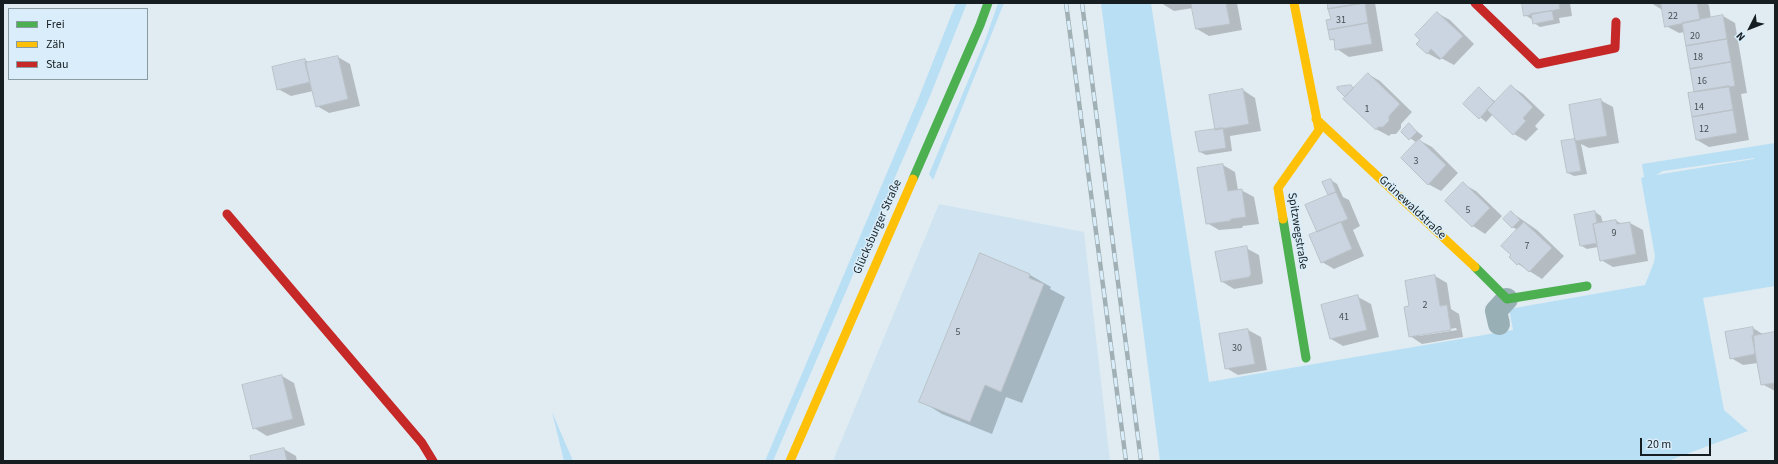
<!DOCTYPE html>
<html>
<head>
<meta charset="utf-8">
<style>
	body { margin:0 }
	#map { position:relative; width:1778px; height:464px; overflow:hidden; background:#e1ecf2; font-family:"Source Sans 3",sans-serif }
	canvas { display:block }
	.frame { position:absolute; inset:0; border:4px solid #171e22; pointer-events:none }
	.legend { position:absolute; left:8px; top:8px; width:140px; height:72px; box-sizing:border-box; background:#d9eefa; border:1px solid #8b9ba4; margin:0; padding:5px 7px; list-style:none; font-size:12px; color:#171e22 }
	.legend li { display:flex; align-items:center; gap:8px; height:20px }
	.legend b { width:20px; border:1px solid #8b9ba4 }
	.north { position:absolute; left:1730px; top:8px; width:40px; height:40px; -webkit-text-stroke:3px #d9eefa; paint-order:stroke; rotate:228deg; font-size:11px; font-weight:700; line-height:16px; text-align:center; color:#171e22 }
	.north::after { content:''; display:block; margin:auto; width:14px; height:18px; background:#171e22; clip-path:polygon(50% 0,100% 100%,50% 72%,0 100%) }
	.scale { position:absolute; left:1640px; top:438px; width:71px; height:18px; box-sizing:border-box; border:2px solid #171e22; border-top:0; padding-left:5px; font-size:12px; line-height:14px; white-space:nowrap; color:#171e22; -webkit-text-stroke:3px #d9eefa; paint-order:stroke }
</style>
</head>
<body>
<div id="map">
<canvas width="1778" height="464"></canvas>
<div class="frame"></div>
<ul class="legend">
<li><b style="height:5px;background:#4caf50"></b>Frei</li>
<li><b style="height:5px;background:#ffc107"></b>Zäh</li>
<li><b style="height:5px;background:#c62828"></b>Stau</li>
</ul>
<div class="north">N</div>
<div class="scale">20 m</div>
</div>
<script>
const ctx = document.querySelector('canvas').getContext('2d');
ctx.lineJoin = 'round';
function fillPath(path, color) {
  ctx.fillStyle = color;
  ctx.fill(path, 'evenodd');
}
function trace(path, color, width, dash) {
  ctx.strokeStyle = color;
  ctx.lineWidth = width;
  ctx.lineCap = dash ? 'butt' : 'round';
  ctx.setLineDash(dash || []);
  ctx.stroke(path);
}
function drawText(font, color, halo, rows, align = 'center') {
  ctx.font = font + ' "Source Sans 3",sans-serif';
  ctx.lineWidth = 3;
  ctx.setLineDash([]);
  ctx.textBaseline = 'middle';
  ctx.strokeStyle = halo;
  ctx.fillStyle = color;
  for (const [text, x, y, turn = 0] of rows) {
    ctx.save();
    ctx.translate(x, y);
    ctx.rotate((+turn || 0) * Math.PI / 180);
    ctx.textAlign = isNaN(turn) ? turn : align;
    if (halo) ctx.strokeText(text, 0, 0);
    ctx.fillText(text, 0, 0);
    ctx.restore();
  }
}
fillPath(new Path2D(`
	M939,204L1084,232L1110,461H833Z`), '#cfe4f0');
fillPath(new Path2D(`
	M956,3H967L930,96L773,461H765L919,97Z
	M998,3H1004L933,180L929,174L986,38Z
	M1101,3H1151L1209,382L1513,330L1509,309L1645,285L1654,262L1655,256L1641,178L1644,177L1642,164L1775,143V286L1703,298L1724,410L1748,431L1668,461H1160ZM1754,158V159L1656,175L1663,171Z
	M552,412L573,461H564Z`), '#b9dff4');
fillPath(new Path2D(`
	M1161,3H1237L1242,30L1209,36L1197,29L1193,8L1174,11Z
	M1329,3H1375L1383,51L1349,57L1337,49L1336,42L1331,39L1332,20Z
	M1523,3H1570L1572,16L1559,18L1560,23L1540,27L1534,23L1533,20L1525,15Z
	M1651,3H1705L1709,5L1711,19L1723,16L1735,23L1747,93L1741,94L1749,140L1709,147L1697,140L1695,93L1685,32L1679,33L1666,26L1664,11Z
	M1437,13L1450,20L1474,44L1454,65L1441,58L1440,60L1427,53Z
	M338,57L350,64L360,106L329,113L317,106L313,91L291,96L278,89L305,60L310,63Z
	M1368,74L1380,81L1412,112L1401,124V128L1396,134H1391L1389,136L1376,129L1345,96L1350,86L1355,88Z
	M1511,86L1523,94L1545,115L1535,126L1538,129L1526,141L1514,134L1493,114L1486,122L1465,104L1479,89L1496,102Z
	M1243,90L1255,98L1261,131L1230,136L1232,151L1206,155L1200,152Z
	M1600,100L1613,107L1619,143L1589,148L1581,144L1587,174L1574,176L1568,173L1562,142L1576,139Z
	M1409,125L1423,136L1419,140L1432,147L1458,173L1441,191L1428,184L1417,143L1402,132Z
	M1223,165L1235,172L1238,190H1241L1254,197L1259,224L1243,226L1242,228L1219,230L1207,223Z
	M1331,180L1337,184L1343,197L1349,200L1360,226L1353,230L1364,256L1334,269L1322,262L1318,232L1330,196L1324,183Z
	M1463,184L1476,191L1502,216L1485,234L1473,226L1446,201Z
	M1511,212L1537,230L1564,256L1542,279L1518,264L1512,255L1518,230L1512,227Z
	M1595,212L1601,216L1603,223L1616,221L1623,224L1630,223L1643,230L1648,261L1613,267L1601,260L1598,247L1587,249L1580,245Z
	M1246,248L1259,255L1263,282L1262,284L1234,289L1221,281Z
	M980,255L1030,275L1051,287L1050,289L1065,297L1022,403L1006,397L992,434L942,414L921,401Z
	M1435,276L1447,283L1451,309L1459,314L1463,337L1422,344L1410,336L1411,307ZM1456,328L1457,330L1419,336V334Z
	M1358,297L1371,304L1379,337L1343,346L1331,339Z
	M1753,328L1764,335L1775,333V391L1762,384L1758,363L1743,365L1731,358Z
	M1248,330L1261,337L1267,370L1238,375L1226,368L1220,335Z
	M282,376L294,383L305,425L267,436L254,428Z
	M284,449L296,456L297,461H252Z`), '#0003');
const building = new Path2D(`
	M1191,3H1226L1230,24L1196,29Z
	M1328,3H1365L1328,9Z
	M1365,3L1368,23L1328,30L1326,20L1331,19L1328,9Z
	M1522,3H1559L1560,9L1524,16Z
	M1661,3H1697L1700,20L1665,27Z
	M1552,11L1554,20L1533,24L1531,14Z
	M1437,12L1463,36L1441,59L1431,49L1427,54L1416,44L1420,40L1415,35Z
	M1723,15L1727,39L1686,46L1682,23Z
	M1368,23L1372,44L1335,50L1334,39L1330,40L1328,30Z
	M1727,39L1731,62L1690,69L1686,46Z
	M338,56L348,99L316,107L305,63Z
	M305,59L310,82L277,90L272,67Z
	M1731,62L1735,86L1694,92L1690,69Z
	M1368,73L1400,104L1389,116V121L1383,127H1378L1376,130L1343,99Z
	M1351,85L1353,88L1345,97L1337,89V87Z
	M1511,85L1533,107L1523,118L1526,121L1513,135L1487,110Z
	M1729,86L1733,110L1692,117L1688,93Z
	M1479,87L1494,102L1479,119L1463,104Z
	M1243,89L1249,124L1215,130L1209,95Z
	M1601,99L1607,136L1575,141L1569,105Z
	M1733,110L1737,133L1696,140L1692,117Z
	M1409,123L1417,132L1409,140L1401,132Z
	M1223,128L1226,148L1199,152L1195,132Z
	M1419,139L1446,165L1428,185L1401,158Z
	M1575,139L1581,171L1567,173L1561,141Z
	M1223,164L1228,191L1242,189L1246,217L1231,219L1230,221L1206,224L1197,168Z
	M1331,179L1336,192L1328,195L1322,182Z
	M1463,182L1490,208L1472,227L1445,201Z
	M1336,192L1348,219L1317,232L1305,205Z
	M1511,211L1520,220L1512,228L1503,219Z
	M1595,211L1597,223L1593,224L1597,243L1580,246L1574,215Z
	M1616,220L1617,224L1630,222L1636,254L1600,261L1593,224Z
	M1341,222L1352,249L1321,263L1309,235Z
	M1524,222L1552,248L1529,272L1519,263L1517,265L1509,257L1511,255L1501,246Z
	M1247,246L1251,274L1249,277L1221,282L1215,252Z
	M980,253L1030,274L1029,278L1044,284L1001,392L985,385L970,422L919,402Z
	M1435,275L1440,306L1447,305L1451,330L1409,337L1404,307L1409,306L1405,281Z
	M1358,295L1367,330L1330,339L1321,305Z
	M1753,327L1755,354L1730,359L1725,332Z
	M1248,329L1255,364L1225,369L1219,334Z
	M1775,332V383L1761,385L1752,336Z
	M282,375L293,419L253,429L242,385Z
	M284,448L287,461H251L250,456Z`);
fillPath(building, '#cbd5e1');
trace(building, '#bac2c8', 1);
trace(new Path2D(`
	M1499,324L1496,311L1507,299`), '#98b0b5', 22);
trace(new Path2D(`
	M913,179L980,25L988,3
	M1283,219L1306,358
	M1475,267L1507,299L1587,286`), '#4caf50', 9);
trace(new Path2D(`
	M1316,119L1475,267
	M1283,219L1278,188L1319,130L1294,3
	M790,461L913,179`), '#ffc107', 9);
trace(new Path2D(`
	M1475,3L1538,64L1615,48L1616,22
	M227,214L422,443L433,461`), '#c62828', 9);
const rail = new Path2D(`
	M1066,3L1126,461
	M1082,3L1141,461`);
trace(rail, '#a0b0b4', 4.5);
trace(rail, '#d9eefa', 3, [9]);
drawText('10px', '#464e54', null, [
	["22",1673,17],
	["31",1341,21],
	["20",1695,37],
	["18",1698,58],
	["16",1702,82],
	["14",1699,108],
	["1",1367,110],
	["12",1704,130],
	["3",1416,162],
	["5",1468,211],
	["9",1614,234],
	["7",1527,247],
	["2",1425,306],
	["41",1344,318],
	["5",958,333],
	["30",1237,349]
]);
drawText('12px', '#171e22', '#d9eefa', [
	["Grünewaldstraße",1412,208,43],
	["Glücksburger Straße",878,227,-66],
	["Spitzwegstraße",1297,231,81]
]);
</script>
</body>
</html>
